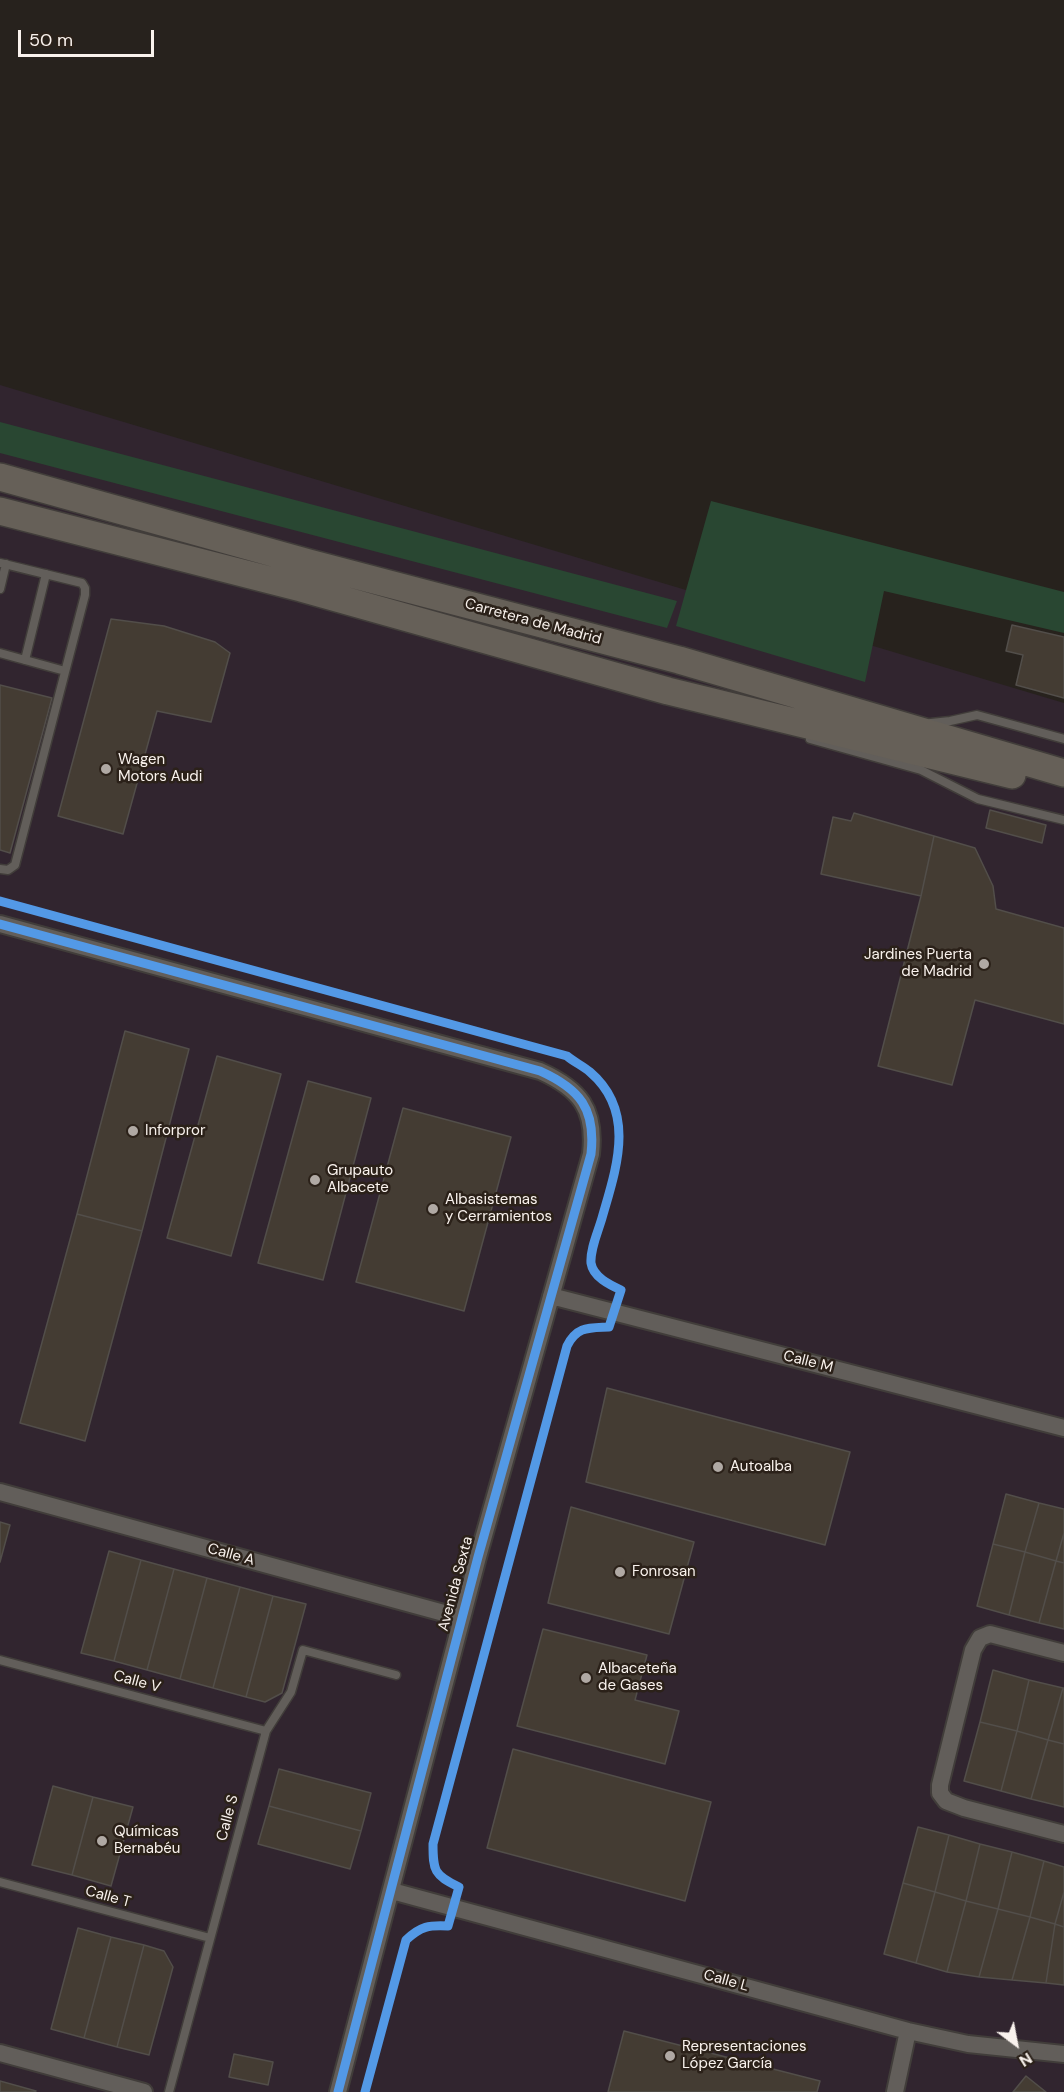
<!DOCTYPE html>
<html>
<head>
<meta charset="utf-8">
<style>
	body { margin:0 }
	#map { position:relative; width:1064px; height:2092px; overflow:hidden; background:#27221d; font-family:"DM Sans",sans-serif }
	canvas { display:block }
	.north { position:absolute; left:986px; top:2014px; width:60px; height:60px; -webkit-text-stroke:4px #2b2119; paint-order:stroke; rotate:148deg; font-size:16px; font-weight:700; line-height:24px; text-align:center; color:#f9f2ed }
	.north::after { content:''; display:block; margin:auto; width:21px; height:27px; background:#f9f2ed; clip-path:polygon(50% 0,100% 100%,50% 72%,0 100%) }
	.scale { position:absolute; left:18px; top:30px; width:136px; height:27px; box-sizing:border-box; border:3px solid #f9f2ed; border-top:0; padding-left:8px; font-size:18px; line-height:21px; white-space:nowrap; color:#f9f2ed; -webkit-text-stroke:4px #2b2119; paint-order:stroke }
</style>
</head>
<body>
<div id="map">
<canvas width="1064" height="2092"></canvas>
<div class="north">N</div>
<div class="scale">50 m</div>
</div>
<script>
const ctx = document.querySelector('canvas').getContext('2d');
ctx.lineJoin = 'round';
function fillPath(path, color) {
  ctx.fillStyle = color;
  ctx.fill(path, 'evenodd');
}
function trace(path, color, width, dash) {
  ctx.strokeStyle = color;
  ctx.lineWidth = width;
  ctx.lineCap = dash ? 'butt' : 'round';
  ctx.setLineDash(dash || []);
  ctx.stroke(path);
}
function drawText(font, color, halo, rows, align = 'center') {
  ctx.font = font + ' "DM Sans",sans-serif';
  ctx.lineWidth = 5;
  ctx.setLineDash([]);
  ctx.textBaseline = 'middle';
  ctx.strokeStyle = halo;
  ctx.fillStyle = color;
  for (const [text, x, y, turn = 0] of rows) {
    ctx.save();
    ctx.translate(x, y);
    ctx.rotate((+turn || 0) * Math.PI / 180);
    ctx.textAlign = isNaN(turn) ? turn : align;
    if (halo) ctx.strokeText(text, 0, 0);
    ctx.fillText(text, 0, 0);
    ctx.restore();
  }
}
fillPath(new Path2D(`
	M0,385L1064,703V2092H0Z`), '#31252f');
fillPath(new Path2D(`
	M0,422L677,601L667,628L0,453Z
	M711,501L1064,592V633L884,591L865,682L676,626Z`), '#294732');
const building = new Path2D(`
	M111,619L164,626L215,642L230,653L211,722L157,711L123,834L58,816Z
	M1012,625L1064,637V698L1016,685L1023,655L1006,651Z
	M0,685L52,698L10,853L0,850Z
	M990,810L1046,825L1042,843L986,828Z
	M854,813L934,836L921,896L821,874L833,817L851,821Z
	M934,836L975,848L993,886L996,909L1064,928V1024L975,1000L952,1085L878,1066L921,896Z
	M125,1031L189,1049L142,1231L77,1214Z
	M217,1056L281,1074L231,1256L167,1238Z
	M308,1081L371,1098L323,1280L258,1263Z
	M403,1108L511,1137L464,1311L356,1282Z
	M77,1214L142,1231L85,1441L20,1423Z
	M607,1388L850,1452L825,1545L586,1482Z
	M1006,1494L1039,1503L1025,1552L993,1544Z
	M1039,1503L1064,1509V1533L1056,1561L1025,1552Z
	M571,1507L694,1542L669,1634L548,1603Z
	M0,1522L10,1525L0,1562Z
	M1064,1533V1563L1056,1561Z
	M993,1544L1025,1552L1009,1615L977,1606Z
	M109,1551L141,1560L114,1661L81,1653Z
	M1025,1552L1056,1561L1039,1623L1009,1615Z
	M141,1560L174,1569L147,1670L114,1661Z
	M1056,1561L1064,1563V1629L1039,1623Z
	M174,1569L207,1578L180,1679L147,1670Z
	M207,1578L240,1587L213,1688L180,1679Z
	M240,1587L273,1596L246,1697L213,1688Z
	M273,1596L306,1604L282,1693L265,1702L246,1697Z
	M543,1629L647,1655L635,1700L679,1711L665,1764L517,1726Z
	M993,1670L1029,1680L1017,1731L980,1722Z
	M1029,1680L1063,1688L1048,1740L1017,1731Z
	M1063,1688H1064V1744L1048,1740Z
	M980,1722L1017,1731L1001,1791L964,1781Z
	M1017,1731L1048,1740L1031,1799L1001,1791Z
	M1048,1740L1064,1744V1807L1031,1799Z
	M513,1749L711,1802L685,1901L487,1848Z
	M279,1769L371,1793L361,1831L269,1806Z
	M53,1786L93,1797L72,1875L32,1865Z
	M93,1797L133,1807L111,1886L72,1875Z
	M269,1806L361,1831L350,1869L258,1844Z
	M918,1827L949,1835L935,1892L903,1883Z
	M949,1835L980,1844L966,1901L935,1892Z
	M980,1844L1012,1852L998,1909L966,1901Z
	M1012,1852L1044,1861L1030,1917L998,1909Z
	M1044,1861L1064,1867V1892L1055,1924L1030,1917Z
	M903,1883L935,1892L916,1963L884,1954Z
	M935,1892L966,1901L947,1972L916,1963Z
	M1064,1892V1927L1055,1924Z
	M966,1901L998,1909L979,1977L947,1972Z
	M998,1909L1030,1917L1012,1980L979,1977Z
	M1030,1917L1055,1924L1046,1983L1012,1980Z
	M1055,1924L1064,1927V1985L1046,1983Z
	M78,1928L111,1937L84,2038L51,2029Z
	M111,1937L144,1945L117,2047L84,2038Z
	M144,1945L164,1951L173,1967L149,2055L117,2047Z
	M624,2031L820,2081L817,2092H608Z
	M234,2054L273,2062L268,2085L229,2077Z
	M1026,2076L1046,2092H1013Z
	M0,2081L36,2091L35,2092H0Z`);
fillPath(building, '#443c33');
trace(building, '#524e4a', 1.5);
const lane = new Path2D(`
	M0,563L82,583L85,588V595L15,865L8,870L0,869
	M0,589L6,564
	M0,653L65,671
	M25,660L46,574
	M931,723L950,721L977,715L1064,739
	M810,739L921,770L978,799L1064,820
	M0,1660L266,1731
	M0,1882L210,1938
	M169,2092L266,1731L291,1692L303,1650L396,1675`);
const street = new Path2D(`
	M0,924L540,1071C580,1089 596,1109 591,1154L478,1557L338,2092
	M551,1296L1064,1428
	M0,1492L462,1618
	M1064,1653L990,1634L980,1638L973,1650L940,1785V1793L946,1801L964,1808L1064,1834
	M392,1891L908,2031L968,2044L1064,2054
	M0,2053L144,2092
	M895,2092L908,2031`);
const primary = new Path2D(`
	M0,477L309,563L679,660L1064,773
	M0,511L301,588L668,691L1012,775`);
trace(lane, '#413d3a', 11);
trace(street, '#413d3a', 20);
trace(primary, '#413d3a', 30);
trace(lane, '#625e5a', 8);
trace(street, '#625e5a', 16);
trace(primary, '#666058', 27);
trace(new Path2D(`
	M0,901L567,1056C574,1062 583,1066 590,1072C637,1112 616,1169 602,1218C598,1232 590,1249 591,1263C593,1277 610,1285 621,1290L609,1327C589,1328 577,1326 567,1346L433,1844C433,1871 434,1875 459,1887L448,1926C429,1925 421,1926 406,1940L365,2092
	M0,924L540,1071C580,1089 596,1109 591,1154L478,1557L338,2092`), '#5399e6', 9);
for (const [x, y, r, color] of [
	[106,769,6,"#b0a9a4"],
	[984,964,6,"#b0a9a4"],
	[133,1131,6,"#b0a9a4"],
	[315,1180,6,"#b0a9a4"],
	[433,1209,6,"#b0a9a4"],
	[718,1467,6,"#b0a9a4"],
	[620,1572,6,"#b0a9a4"],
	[586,1678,6,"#b0a9a4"],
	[102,1841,6,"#b0a9a4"],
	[670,2056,6,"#b0a9a4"]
]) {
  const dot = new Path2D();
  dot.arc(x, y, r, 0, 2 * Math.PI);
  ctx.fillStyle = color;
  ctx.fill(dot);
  trace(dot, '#2b2119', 2);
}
drawText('15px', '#f9f2ed', '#2b2119', [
	["Carretera de Madrid",533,622,15],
	["Calle M",808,1362,14],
	["Calle A",231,1555,15],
	["Avenida Sexta",456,1584,-75],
	["Calle V",137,1682,15],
	["Calle S",228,1818,-75],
	["Calle T",108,1897,15],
	["Calle L",726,1981,15]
]);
drawText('15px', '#f9f2ed', '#2b2119', [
	["Wagen",118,760],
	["Motors Audi",118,777],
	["Jardines Puerta",972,955,"right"],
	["de Madrid",972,972,"right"],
	["Inforpror",145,1131],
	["Grupauto",327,1171],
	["Albacete",327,1188],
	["Albasistemas",445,1200],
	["y Cerramientos",445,1217],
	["Autoalba",730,1467],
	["Fonrosan",632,1572],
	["Albaceteña",598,1669],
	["de Gases",598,1686],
	["Químicas",114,1832],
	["Bernabéu",114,1849],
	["Representaciones",682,2047],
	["López García",682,2064]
], 'left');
</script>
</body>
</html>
